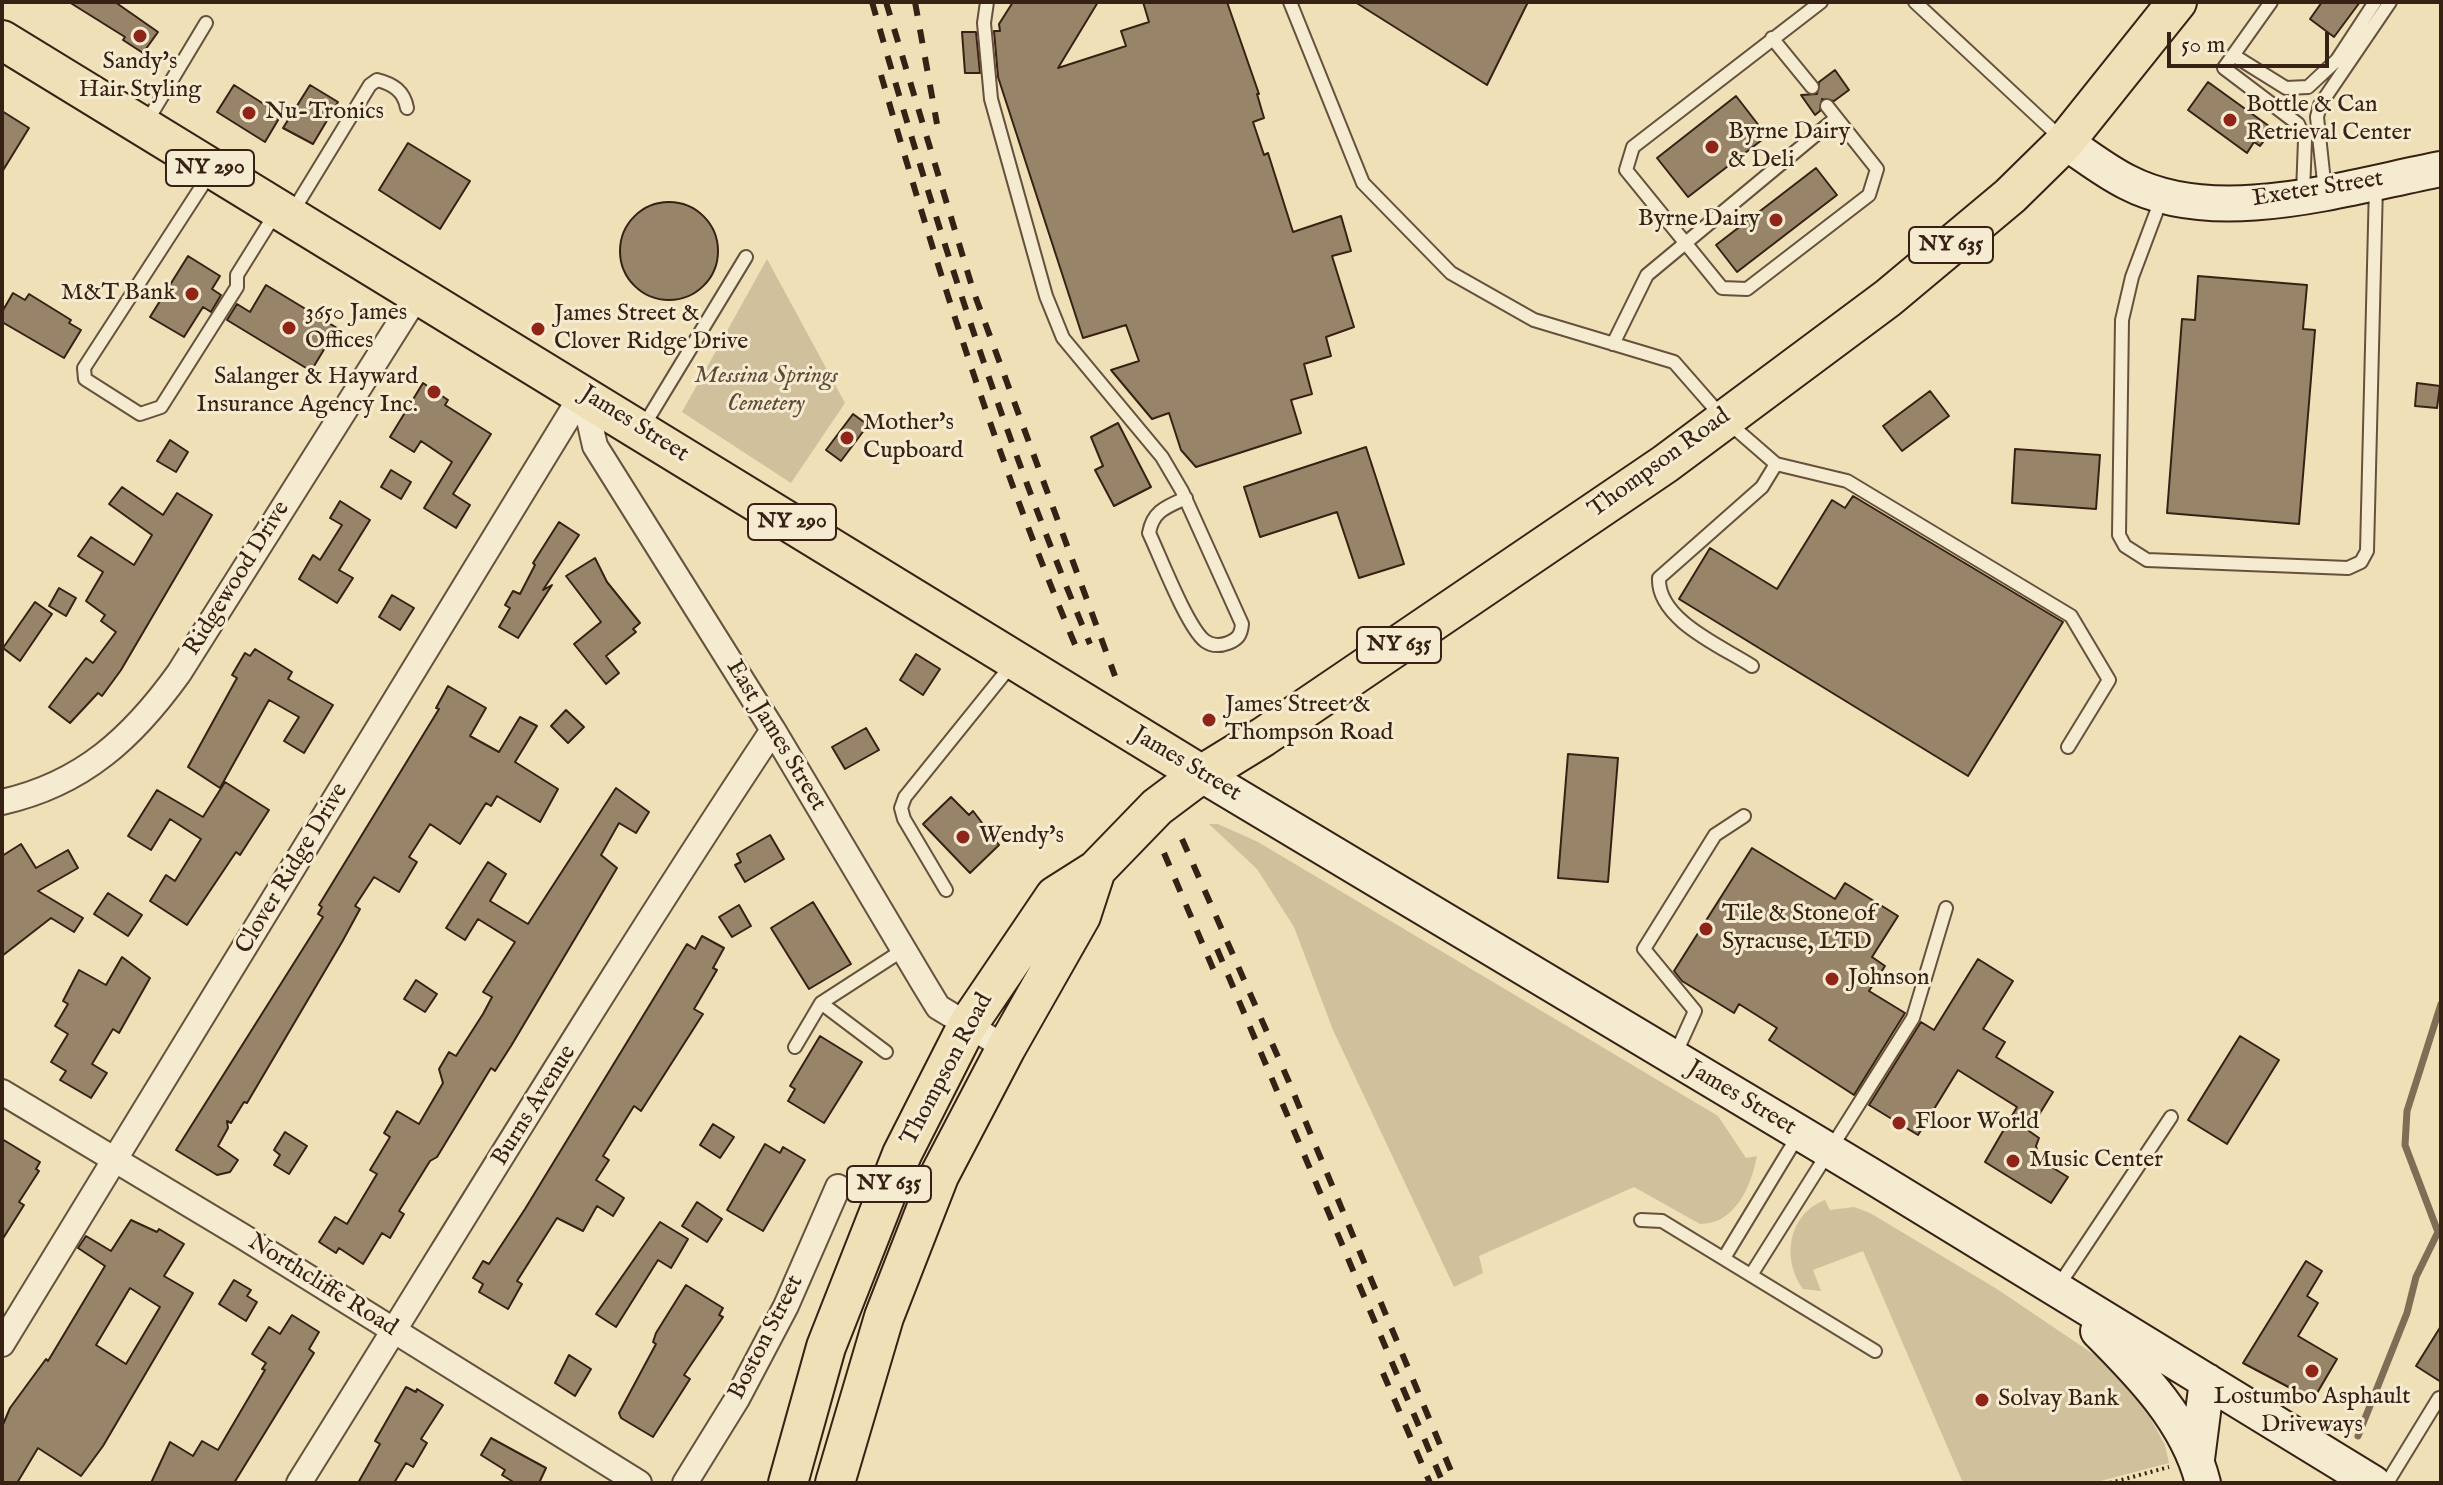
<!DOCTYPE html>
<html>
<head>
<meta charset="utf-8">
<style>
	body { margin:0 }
	#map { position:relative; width:2443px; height:1485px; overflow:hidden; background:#efe0b7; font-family:"IM FELL English",serif }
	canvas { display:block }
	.frame { position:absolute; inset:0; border:4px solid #372114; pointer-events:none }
	.scale { position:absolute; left:2167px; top:32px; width:162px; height:36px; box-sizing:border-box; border:4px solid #372114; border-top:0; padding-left:10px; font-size:24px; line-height:28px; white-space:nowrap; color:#372114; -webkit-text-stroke:6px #f5ebd0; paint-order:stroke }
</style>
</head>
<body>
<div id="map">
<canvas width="2443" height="1485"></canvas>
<div class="frame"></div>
<div class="scale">50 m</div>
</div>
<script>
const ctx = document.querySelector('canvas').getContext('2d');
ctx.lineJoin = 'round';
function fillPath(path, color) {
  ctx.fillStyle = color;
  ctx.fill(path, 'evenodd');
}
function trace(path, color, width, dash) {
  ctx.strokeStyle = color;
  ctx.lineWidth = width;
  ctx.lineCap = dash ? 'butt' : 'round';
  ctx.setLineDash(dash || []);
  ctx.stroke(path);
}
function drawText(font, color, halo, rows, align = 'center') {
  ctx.font = font + ' "IM FELL English",serif';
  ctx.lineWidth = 6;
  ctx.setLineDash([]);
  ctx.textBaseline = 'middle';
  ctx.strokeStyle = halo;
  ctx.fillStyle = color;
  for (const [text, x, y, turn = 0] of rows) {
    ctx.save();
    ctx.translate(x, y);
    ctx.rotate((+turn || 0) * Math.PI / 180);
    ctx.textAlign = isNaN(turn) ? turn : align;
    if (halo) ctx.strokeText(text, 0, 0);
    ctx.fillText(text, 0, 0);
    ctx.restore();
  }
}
fillPath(new Path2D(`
	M767,259L845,403L791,483L682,412Z
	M1209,824H1218L1258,842L1718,1116L1746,1158L1757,1156C1751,1187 1735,1224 1700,1224L1634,1187L1479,1256L1483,1273L1454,1287L1333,1030L1294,927L1257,869Z
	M1825,1200L1830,1210L1854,1207L1870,1213L1997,1289L2102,1360L2141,1401L2165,1445L2169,1463L2093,1483H1963L1863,1251L1813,1270L1821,1291L1803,1289C1781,1259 1788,1214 1825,1200Z`), '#d0c09b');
trace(new Path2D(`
	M2358,1436L2407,1313L2416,1277L2438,1232L2405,1145L2407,1111L2441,1004`), '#806d55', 7);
const building = new Path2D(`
	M69,2H115L158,32L143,53L123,40L125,37Z
	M1013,2H1098L1058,68L1126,46L1121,31L1149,22L1143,2H1227L1259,94H1257L1264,118L1253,122L1264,155L1268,153L1293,232L1341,216L1351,251L1332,256L1354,327L1326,337L1331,356L1304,364L1312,394L1291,400L1301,433L1196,467L1181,450L1169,413L1152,419L1111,370L1139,361L1126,325L1083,338L998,77L994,31H1000L999,24Z
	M1355,2H1528L1487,85Z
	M2322,2H2360L2334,37L2310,19Z
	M962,32H976L980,73H965Z
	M1835,70L1849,90L1834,101L1822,99L1820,111L1815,115L1801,95L1817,94L1819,82Z
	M2208,82L2273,129L2260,146L2254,142L2247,153L2188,110Z
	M234,85L281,115L265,142L217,112Z
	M310,85L338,102L313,144L283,128Z
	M1736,96L1767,136L1688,197L1657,158Z
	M2,111L29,128L2,172Z
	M408,143L470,181L440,229L379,190Z
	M1816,168L1837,195L1737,272L1716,245Z
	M620 251a49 49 0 1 1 98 0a49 49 0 1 1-98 0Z
	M188,256L220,276L212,289L221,295L211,312L203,307L184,337L150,317Z
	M2198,276L2307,285L2303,329L2315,330L2299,524L2167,513L2182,319L2195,320Z
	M266,285L337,328L311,371L227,320L237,304L250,312Z
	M13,293L25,300L29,294L71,320L69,323L81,330L64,358L2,322V312Z
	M423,383L448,400L445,405L491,434L453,494L470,505L456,528L424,508L452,462L421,441L414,452L390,437Z
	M2417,383L2440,386L2437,408L2415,406Z
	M1930,391L1949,416L1902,451L1883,426Z
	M853,414L868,425L841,461L826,450Z
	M1118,423L1151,487L1114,506L1095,470L1103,466L1091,437Z
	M170,440L188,452L176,472L157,461Z
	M1366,447L1404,564L1359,578L1337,512L1260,537L1244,487Z
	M2015,449L2100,455L2096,509L2012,503Z
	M391,470L411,482L401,499L381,487Z
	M122,487L163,515L177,493L212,515L121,670L102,696L98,693L70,723L49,707L86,658L93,663L116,632L101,621L105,615L86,601L103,572L78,556L91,537L134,565L152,535L109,504Z
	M1853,496L2063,622L1968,776L1679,599L1710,548L1777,589L1832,500L1845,508Z
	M340,501L370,520L339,570L353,578L337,603L299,579L313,555L320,560L342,525L330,518Z
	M559,522L579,535L543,590L552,585L518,638L499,627L510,608L505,605L513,591L520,594L535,565L533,563Z
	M595,558L607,582L640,623L633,629L636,632L606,656L619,673L606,684L574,644L601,622L566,576Z
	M59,588L76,598L66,616L49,606Z
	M392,595L414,608L400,630L379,617Z
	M35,602L52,614L20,661L3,648Z
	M255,649L292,672L288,679L333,705L304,753L284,741L299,717L269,700L220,788L188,767L237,678L232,675L245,653L250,656Z
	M916,654L940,669L923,695L900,680Z
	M448,686L486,708L470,736L499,752L520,717L537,726L515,762L558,789L540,822L497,796L491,806L486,803L460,844L430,824L409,857L417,862L399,892L374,877L355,906L360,909L342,942L247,1103L244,1102L231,1123L227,1121L228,1128L218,1146L238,1160L230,1172L217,1175L176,1150L323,917L318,914L322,907L319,905L439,709L436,708Z
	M566,710L584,727L568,743L551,726Z
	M866,728L879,750L845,769L832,747Z
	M1568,754L1618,758L1608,882L1558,878Z
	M225,782L269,810L240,855L236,852L187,925L150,901L166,875L175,881L201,839L170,819L151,850L128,836L157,790L203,817Z
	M616,788L649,812L636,833L619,823L601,855L617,868L511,1046L495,1071L491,1068L437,1157L430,1161L399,1211L404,1214L390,1238L382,1233L363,1264L339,1248L336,1253L319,1242L335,1217L347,1224L377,1174L370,1170L390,1137L384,1133L397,1111L419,1124L443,1083L439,1069L449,1052L456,1056L483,1014L492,997L483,992L515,942L478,919L465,940L446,928L488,862L506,874L490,901L528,924Z
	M951,797L969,815L973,811L999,845L970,873L923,824Z
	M770,835L784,859L745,882L735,865L741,862L737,854Z
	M21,844L36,868L68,850L78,868L38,891L83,918L74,932L51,918L2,956V856Z
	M1752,848L1835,899L1845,883L1898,916L1872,957L1885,966L1869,991L1905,1013L1854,1095L1769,1040L1777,1028L1739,1004L1734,1013L1682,981L1674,971Z
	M108,893L142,915L128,936L94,914Z
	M813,902L851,964L809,989L771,928Z
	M739,905L751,926L732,937L719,917Z
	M702,936L724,948L713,968L717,970L694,1009L703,1014L641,1111L634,1106L603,1156L609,1160L596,1180L624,1198L613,1216L597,1206L583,1231L557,1218L517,1281L522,1284L508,1309L479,1292L483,1284L473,1278L483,1261L489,1264L525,1209L687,944L695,949Z
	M122,957L150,978L119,1033L113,1029L92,1064L107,1073L91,1098L60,1080L66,1071L51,1062L68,1034L55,1026L68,1004L63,1001L79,970L106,985Z
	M1978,959L2013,981L1983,1029L2005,1042L1996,1057L2053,1092L2029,1131L2039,1138L2036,1146L2040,1160L2068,1177L2051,1203L1985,1162L2017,1107L1958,1070L1918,1135L1869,1105L1921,1022L1934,1030Z
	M416,980L437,994L425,1012L404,999Z
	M820,1036L862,1062L824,1123L788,1101L795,1089L790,1086Z
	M2240,1036L2279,1060L2227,1144L2188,1120Z
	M713,1124L734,1137L720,1158L700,1145Z
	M285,1132L307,1146L289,1174L274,1165L280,1155L274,1150Z
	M2,1139L40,1162L36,1169L39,1171L19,1202L24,1205L2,1240Z
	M765,1144L780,1153L783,1147L805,1160L763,1231L727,1210Z
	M697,1202L722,1219L707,1242L682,1226Z
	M131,1220L157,1232L159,1229L184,1244L164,1276L193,1293L103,1446L81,1476L38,1448L17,1483H2V1427L10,1408L46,1359L48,1361L105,1266L78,1248L86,1236L111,1251ZM130,1288L160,1307L126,1364L96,1345Z
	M660,1222L688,1239L671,1268L658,1260L616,1327L596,1314Z
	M2306,1261L2322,1271L2307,1296L2318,1303L2298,1336L2337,1359L2313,1400L2243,1363Z
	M234,1280L251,1290L247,1296L257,1302L246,1321L219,1304Z
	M686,1285L723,1308L719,1315L723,1317L684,1375L690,1379L653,1437L621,1418L619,1413L656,1344L653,1342L656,1333Z
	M292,1315L319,1332L309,1349L314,1353L234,1483H151L170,1442L193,1456L202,1441L218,1450L265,1370L262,1369L266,1363L252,1354L269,1327L280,1334Z
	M2441,1326V1382L2416,1366Z
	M569,1355L591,1369L575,1396L555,1383Z
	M406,1387L416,1392L417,1389L443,1405L421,1439L427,1443L413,1467L406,1463L394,1483H358L380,1444L375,1441Z
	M491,1438L546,1468L539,1483H515L502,1475L505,1470L481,1455Z`);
fillPath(building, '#978469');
trace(building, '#372114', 2);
const lane = new Path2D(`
	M987,2L984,23L991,99L1046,296L1063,338L1162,457L1182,491L1242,624C1241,635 1238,639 1228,643C1220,646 1212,646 1205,641C1187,627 1160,556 1149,533C1153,511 1166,507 1186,498
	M1290,2L1363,183L1451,273L1534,320L1674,362L1723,418L1776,464L1762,487L1659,578C1657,620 1723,647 1752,666
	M1821,2L1633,147L1626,170L1722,288L1747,289L1869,195L1877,169L1827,106
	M1915,2L2062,139
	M2271,2L2224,68L2298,124L2305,140L2303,193
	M1772,38L1812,87
	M2233,55L2286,88L2308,87L2337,60L2375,2
	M146,123L206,23
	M211,172L84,368L85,379L140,414L161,407L237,287V275L275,214
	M2325,191L2317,117L2320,105L2390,2
	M2162,197L2132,277L2122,320L2119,535L2125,546L2147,560L2348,568L2361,562L2367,551L2376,185
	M293,211L370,85L377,80C393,84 404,91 407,108
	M1613,344L1647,275L1836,118
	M643,427L746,257
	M1776,464L1847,481L2071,616L2109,680L2068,747
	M946,890L904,819L901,808L905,797L1013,663
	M821,1003L886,1052
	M795,1047L821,1003L903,950
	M1675,1055L1695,1011L1644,949L1715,835L1744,816
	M1641,1220L1662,1221L1875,1351
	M1724,1258L1799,1134
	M1751,1275L1913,1018L1946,908
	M2057,1288L2171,1117
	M2387,1483L2439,1398`);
const street = new Path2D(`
	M583,393L595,446L773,730L924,984L938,1007L1006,1048
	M2,802C83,784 133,737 179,673L418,294
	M2,1092L242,1236L639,1483
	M2,1344L583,393
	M299,1483C456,1232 609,977 773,730
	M685,1483L737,1399L786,1306L838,1187`);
const secondary = new Path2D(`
	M2065,142C2085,155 2105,171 2127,182C2217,229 2347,187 2441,169
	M1202,775L1870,1175L2373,1483
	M2098,1331C2141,1374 2188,1422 2203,1483
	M2197,1459L2207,1381`);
const primary = new Path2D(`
	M2,40L1202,775
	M788,1483L826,1347L902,1154L967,1026L1055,896L1096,870L1157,807L1193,780L1263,737L1665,464L1888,298L2010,196L2065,142L2177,2
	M835,1483L884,1317L939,1176L1006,1048L1081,916L1096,870`);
trace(lane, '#65513d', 16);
trace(street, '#65513d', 28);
trace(secondary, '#372114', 38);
trace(primary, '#372114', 42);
trace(new Path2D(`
	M539,334L544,325
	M2110,1483L2169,1467`), '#372114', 4, [2, 4]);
trace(lane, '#f5ebd0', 12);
trace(street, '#f5ebd0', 24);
trace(secondary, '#f5ebd0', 34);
trace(primary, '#efe0b7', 38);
trace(new Path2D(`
	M872,2C934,219 1003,436 1090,644
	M886,2L973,290L1115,676
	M915,2L937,124
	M881,75C938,271 999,466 1079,654
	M1182,839L1289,1082L1456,1483
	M1164,853L1214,971
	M1217,949L1443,1483
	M1383,1373L1430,1483`), '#372114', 6, [14, 14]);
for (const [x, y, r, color] of [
	[140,36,8,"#8f2418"],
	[249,113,8,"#8f2418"],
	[2230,120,8,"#8f2418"],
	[1712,147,8,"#8f2418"],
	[1776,220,8,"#8f2418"],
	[192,294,8,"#8f2418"],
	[289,328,8,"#8f2418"],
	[538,329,8,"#8f2418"],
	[434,392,8,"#8f2418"],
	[847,438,8,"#8f2418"],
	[1209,720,8,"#8f2418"],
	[963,837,8,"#8f2418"],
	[1706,929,8,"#8f2418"],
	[1832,979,8,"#8f2418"],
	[1899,1123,8,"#8f2418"],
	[2013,1161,8,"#8f2418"],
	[2312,1371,8,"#8f2418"],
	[1982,1400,8,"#8f2418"]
]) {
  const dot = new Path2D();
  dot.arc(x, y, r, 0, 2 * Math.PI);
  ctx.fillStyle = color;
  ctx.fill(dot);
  trace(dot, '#f5ebd0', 3);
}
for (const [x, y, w] of [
	[210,168,88],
	[1951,245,84],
	[792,522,88],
	[1399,645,84],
	[889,1184,84]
]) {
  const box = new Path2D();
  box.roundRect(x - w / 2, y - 18, w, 36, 6);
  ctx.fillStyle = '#f5ebd0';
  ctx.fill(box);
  trace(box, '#372114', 2);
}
drawText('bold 22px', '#372114', null, [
	["NY 290",210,168],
	["NY 635",1951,245],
	["NY 290",792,522],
	["NY 635",1399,645],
	["NY 635",889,1184]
]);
drawText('24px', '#372114', '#f5ebd0', [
	["Sandy's",140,63,"center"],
	["Hair Styling",140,91,"center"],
	["Bottle & Can",2246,106],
	["Retrieval Center",2246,134],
	["Nu-Tronics",265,113],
	["Byrne Dairy",1728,133],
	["& Deli",1728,161],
	["Byrne Dairy",1760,220,"right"],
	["M&T Bank",176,294,"right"],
	["3650 James",305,314],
	["Offices",305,342],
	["James Street &",554,315],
	["Clover Ridge Drive",554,343],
	["Salanger & Hayward",418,378,"right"],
	["Insurance Agency Inc.",418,406,"right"],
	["Mother's",863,424],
	["Cupboard",863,452],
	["James Street &",1225,706],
	["Thompson Road",1225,734],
	["Wendy's",979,837],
	["Tile & Stone of",1722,915],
	["Syracuse, LTD",1722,943],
	["Johnson",1848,979],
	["Floor World",1915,1123],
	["Music Center",2029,1161],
	["Lostumbo Asphault",2312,1398,"center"],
	["Driveways",2312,1426,"center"],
	["Solvay Bank",1998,1400]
], 'left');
drawText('24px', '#372114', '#f5ebd0', [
	["Exeter Street",2318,190,-9],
	["James Street",634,425,32],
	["Thompson Road",1660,464,-36],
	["Ridgewood Drive",238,579,-58],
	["East James Street",775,736,59],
	["James Street",1186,765,31],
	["Clover Ridge Drive",293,869,-59],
	["Thompson Road",948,1070,-62],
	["James Street",1741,1099,31],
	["Burns Avenue",535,1106,-58],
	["Northcliffe Road",322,1286,32],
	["Boston Street",767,1338,-63]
]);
drawText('italic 24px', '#5d4936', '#f5ebd0', [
	["Messina Springs",766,377],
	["Cemetery",766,405]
]);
</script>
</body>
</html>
